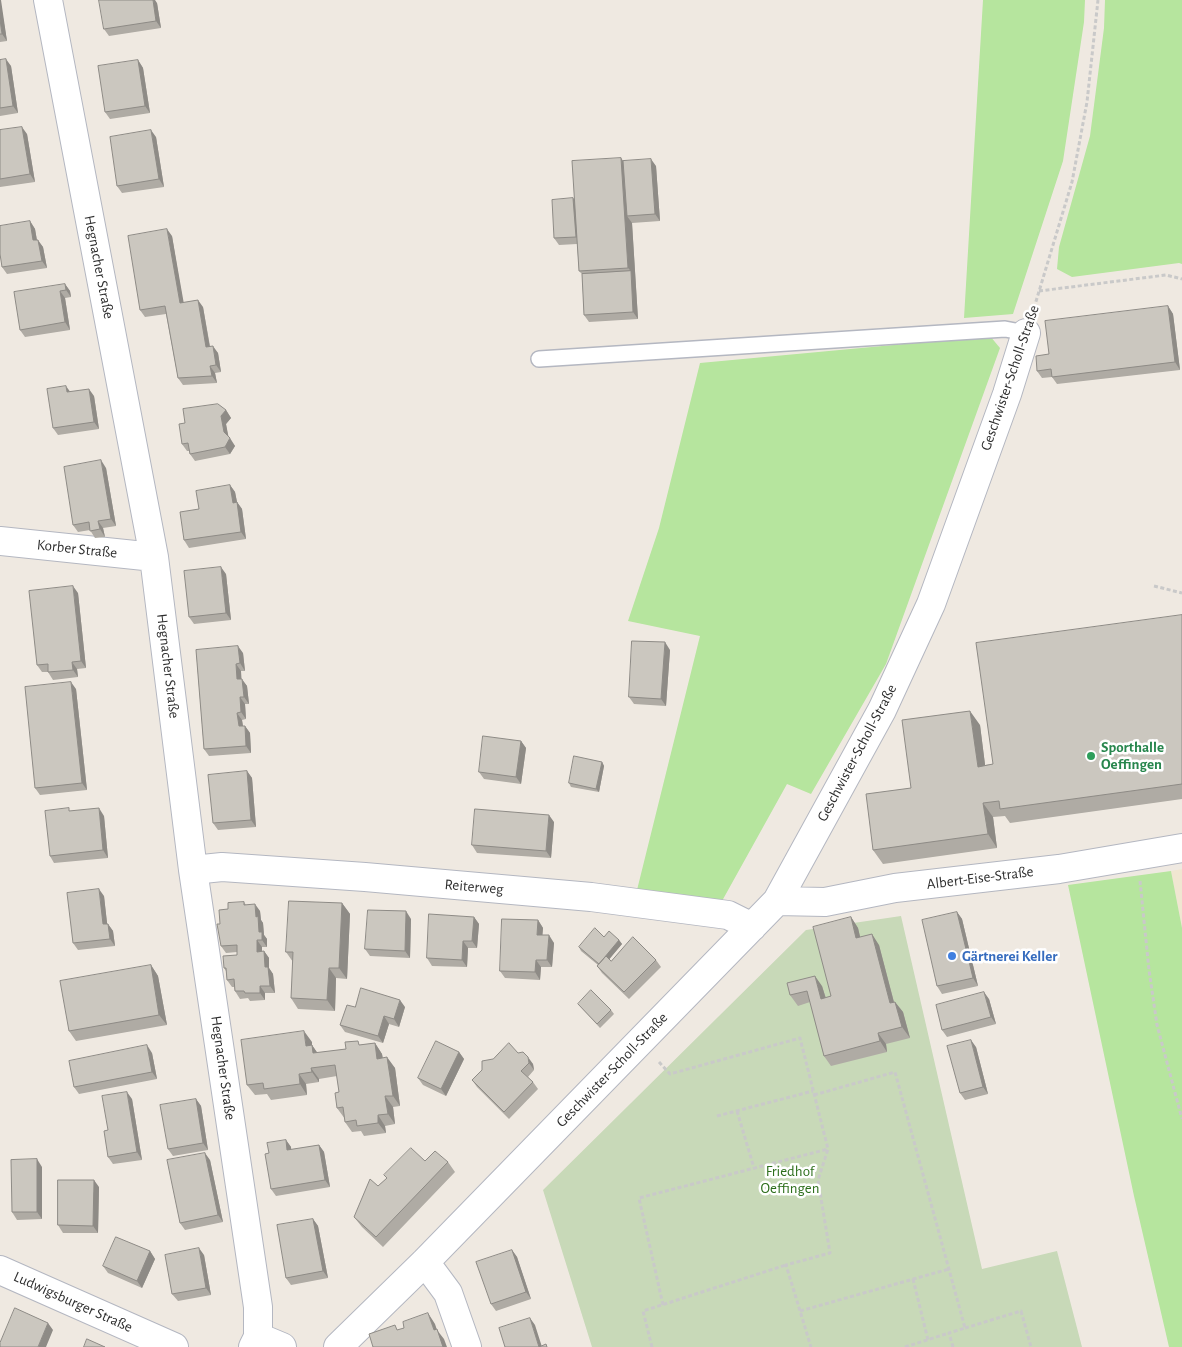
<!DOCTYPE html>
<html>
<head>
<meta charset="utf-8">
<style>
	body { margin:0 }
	canvas { display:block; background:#efe9e1 }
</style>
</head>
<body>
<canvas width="1182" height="1347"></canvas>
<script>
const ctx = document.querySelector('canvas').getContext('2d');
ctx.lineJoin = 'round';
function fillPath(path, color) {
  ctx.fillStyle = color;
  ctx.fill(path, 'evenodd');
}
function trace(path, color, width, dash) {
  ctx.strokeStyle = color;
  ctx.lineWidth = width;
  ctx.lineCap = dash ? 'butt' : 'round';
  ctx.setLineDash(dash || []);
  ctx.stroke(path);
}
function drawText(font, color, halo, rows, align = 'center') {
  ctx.font = font + ' "Alegreya Sans",sans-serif';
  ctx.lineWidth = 5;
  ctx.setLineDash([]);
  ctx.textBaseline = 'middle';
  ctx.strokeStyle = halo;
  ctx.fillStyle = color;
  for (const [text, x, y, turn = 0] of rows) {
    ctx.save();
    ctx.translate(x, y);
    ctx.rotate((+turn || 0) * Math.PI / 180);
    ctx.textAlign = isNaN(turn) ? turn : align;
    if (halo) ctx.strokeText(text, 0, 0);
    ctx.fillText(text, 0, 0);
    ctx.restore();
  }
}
fillPath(new Path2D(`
	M1182,869V928L1171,871Z`), '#f0e6d1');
fillPath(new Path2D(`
	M983,0H1085L1084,22L1063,161L1013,314L964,318Z
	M1105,0H1182V264L1179,263L1072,277L1057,269L1059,247L1090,136L1104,28Z
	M990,336L1000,348L886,664L811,794L787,784L722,901L637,890L700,636L628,621L659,528L700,363Z
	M1171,871L1182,928V1347H1169L1134,1196L1068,885Z`), '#b6e59e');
fillPath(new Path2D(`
	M901,916L982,1269L1057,1251L1082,1347H592L543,1190L806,930Z`), '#c8d9b8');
const service = new Path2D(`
	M539,359L1005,329L1026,333`);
const minor = new Path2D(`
	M48,0L154,557L193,870L258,1307V1337L253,1347
	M0,541L154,557
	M193,870L222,867L365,877L591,897L728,915L752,927
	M777,901L825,902L895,888L1059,869L1182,848
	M425,1262L448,1293L467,1347
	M258,1337L282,1347
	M338,1347L425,1262L777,901L882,710L931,604L1007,394L1026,333`);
const tertiary = new Path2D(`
	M0,1270L174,1347`);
trace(service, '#b4b7c1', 18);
trace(minor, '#b4b7c1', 30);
trace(tertiary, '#b4b7c1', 30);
trace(new Path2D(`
	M1039,291L1166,275L1182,279
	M1034,308L1072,182L1087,102L1098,0
	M1154,586L1182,593
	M1140,881L1149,970L1157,1025L1182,1119
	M659,1062L670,1074L800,1038L828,1149L818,1180L830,1253L786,1265L811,1347
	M814,1095L895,1072L965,1328L949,1333L953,1347
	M737,1111L754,1168
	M717,1116L813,1091
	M913,1279L928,1340
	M663,1305L639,1198L828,1149
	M800,1311L949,1269
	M965,1328L1021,1311L1031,1347
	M652,1347L643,1311L786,1265
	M905,1347L949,1333`), '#c9c9c9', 3, [4, 2.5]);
trace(service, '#fff', 15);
trace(minor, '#fff', 28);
trace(tertiary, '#fff', 28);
fillPath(new Path2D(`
	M0,0L7,41L0,42Z
	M157,3L161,28L109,36L104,29Z
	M0,60L11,66L18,113L0,116Z
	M138,60L143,68L150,113L110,119L105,112Z
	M0,130L27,134L35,182L0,187Z
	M156,137L164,187L122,193L117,186Z
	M621,158L623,161L656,166L660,221L632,223L638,319L589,322L584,315L582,274L579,271L577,244L559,245L554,238L573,198L575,200Z
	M30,221L35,229L37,240L43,247L47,268L7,274L2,267Z
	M172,236L183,303L203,307L210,346L218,353L221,372L215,373L217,383L183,385L178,378L166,314L145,317L140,310Z
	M65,284L70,291L71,297L65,298L70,330L25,337L20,330Z
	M1168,306L1173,314L1180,370L1057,384L1052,377L1042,378L1037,371L1049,354Z
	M70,391L94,396L99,429L58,435L53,428Z
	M226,410L231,418L226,424L228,437L235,446L230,454L195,461L190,454L189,451H187L182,444L185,423Z
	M106,468L116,526L103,528L105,537L95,538L90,530L78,532L73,525Z
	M230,485L235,492L237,502L242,509L246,539L189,548L184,540Z
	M226,574L231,620L194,624L189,617Z
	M78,593L86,668L77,669L78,677L53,680L48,672H42L37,665Z
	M1182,615V799L1010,823L1005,816L993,817L997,848L883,864L873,850L911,788L980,725L985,765L993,764Z
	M196,650L243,653L245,671H241V679L247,686L249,704H245L246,719L242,720L243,726H245L250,733L251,753L209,756L204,749Z
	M670,650L666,706L634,704L629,697Z
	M76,689L87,790L40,795L35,788Z
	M521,741L526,748L521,784L484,779L479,772Z
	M602,762L604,766L599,792L571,787L569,783Z
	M247,771L252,778L256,827L218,830L213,823Z
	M104,816L108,858L54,863L50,856Z
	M554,822L551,858L477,853L472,845Z
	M104,896L107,924H108L113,931L115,946L78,950L73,943Z
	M244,902L246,905L260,911L261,920L263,923L264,935L267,939V947H262V952L264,951L269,958V968L273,974L275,993H265V1000L250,1001L248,998L240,999L235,991L234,987H232L227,980L226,971L224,968L237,955V952L226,953L221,946L220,924L228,909Z
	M342,903L350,914L347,979L336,978L335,1011L298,1009L291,998L293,962L286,952Z
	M957,912L962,919L978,986L942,994L937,986Z
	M474,917L479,924L477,948H468L467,967L432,966L427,958Z
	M851,917L858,928L860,937L879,945L894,1002H895L903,1012L910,1038L886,1044L887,1052L831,1066L824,1056L810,1002L798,1006L790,995L822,986L826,998L831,996Z
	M411,919L410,958L370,956L365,949Z
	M538,920L543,928L542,935L554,943L552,967H541L540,980L505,978L500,971Z
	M604,937L619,940L622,944L609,959L611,961L656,960L661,967L629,999L602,973L597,966L598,965L581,951L579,947Z
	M151,965L158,976L167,1025L76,1041L69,1031Z
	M989,999L996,1024L947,1037L942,1030Z
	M578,1004L611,1010L614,1014L600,1028Z
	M355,1007H405L399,1027L389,1024L383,1043L345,1032L340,1025Z
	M312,1042V1045L317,1053L346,1049L361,1045L375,1043L382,1054L383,1058L395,1068L400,1106L393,1107L395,1124L385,1126L386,1133L364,1136L361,1131L352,1132L345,1122V1119L337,1108L339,1092L337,1076L319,1079V1082L306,1084L307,1095L271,1100L267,1094L255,1095L247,1085Z
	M976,1047L988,1094L965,1100L960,1093Z
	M459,1052L464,1059L446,1096L423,1085L418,1078Z
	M152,1053L157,1079L79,1094L74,1087Z
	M518,1053L533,1064L534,1070L528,1077L533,1082L538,1089L509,1119L477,1087L472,1080Z
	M132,1099L142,1160L113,1164L108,1157Z
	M196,1099L201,1106L208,1150L173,1156L168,1149Z
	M286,1140L291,1147V1150L319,1145L324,1152L330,1187L276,1196L271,1189L269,1153Z
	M210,1160L223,1222L185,1230L180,1223Z
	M425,1161L448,1162L455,1172L383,1247L362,1227L354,1217L378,1186L387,1178Z
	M42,1167V1219L17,1220L12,1212Z
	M99,1187L98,1233H63L58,1225Z
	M313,1219L318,1226L328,1278L291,1285L286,1278Z
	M512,1250L517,1257L531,1299L496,1311L491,1304Z
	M150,1251L155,1259L142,1288L108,1273L103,1266Z
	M204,1255L211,1295L178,1301L172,1294Z`), '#afaba4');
fillPath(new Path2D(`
	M0,0H1L7,41L2,34L0,19Z
	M153,0H155L157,3L161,28L156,21Z
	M6,59L11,66L18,113L13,106Z
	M138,60L143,68L150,113L145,106Z
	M22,127L27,134L35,182L30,174Z
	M151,130L156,137L164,187L159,179Z
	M621,158L628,168L627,216L632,223L638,319L633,312L631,271L628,268Z
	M651,159L656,166L660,221L655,214Z
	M573,198L578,206L581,244L576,237Z
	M30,221L35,229L38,247L33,240Z
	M167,229L172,236L185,310L180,303Z
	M38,240L43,247L47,268L42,261Z
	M65,284L70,291L71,297L66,290Z
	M60,291L65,298L70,330L65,322Z
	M198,300L203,307L211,354L206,347Z
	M1168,306L1173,314L1180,370L1175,362Z
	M213,346L218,353L221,372L216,365Z
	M210,366L215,373L217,383L212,376Z
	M66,386L71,393L67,392Z
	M89,389L94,396L99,429L94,422Z
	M226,410L231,418L226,424L229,439L224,432L221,416Z
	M230,438L235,446L230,454L225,447Z
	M101,460L106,468L116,526L111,519Z
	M230,485L235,492L237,502L242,509L246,539L241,532L233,503Z
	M98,521L103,528L105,537L100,529Z
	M221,567L226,574L231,620L226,613Z
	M73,586L78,593L86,668L81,661Z
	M665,642L670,650L666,706L661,699Z
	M238,646L243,653L245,671L240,663Z
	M72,662L77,669L78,677L73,670Z
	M236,664L241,671L242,686L237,679Z
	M242,679L247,686L249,704L244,697Z
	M71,682L76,689L87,790L82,783Z
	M240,697L245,704L246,719L241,712Z
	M970,711L980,725L987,780L978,767Z
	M237,713L242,720L244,733L239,726Z
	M245,726L250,733L251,753L246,746Z
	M521,741L526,748L521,784L516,777Z
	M602,762L604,766L599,792L596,789Z
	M247,771L252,778L256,827L251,820Z
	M983,803L993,817L997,848L988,834Z
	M99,808L104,816L108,858L103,850Z
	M549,815L554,822L551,858L546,851Z
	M99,889L104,896L108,931L103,924Z
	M342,903L350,914L347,979L339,968Z
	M255,904L260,911L261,920L263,923L264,935L267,939V947L262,940L259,932L256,917Z
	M406,911L411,919L410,958L405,951Z
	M957,912L962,919L978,986L973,978Z
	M474,917L479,924L477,948L472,941Z
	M851,917L858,928L863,949L856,938Z
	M538,920L543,928L542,942L537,935Z
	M108,924L113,931L115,946L110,939Z
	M872,934L879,945L897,1014L890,1003Z
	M549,935L554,943L552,967L547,960Z
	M257,940L262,947V959L257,952Z
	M619,940L622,944L602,968L599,964Z
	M463,941L468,948L467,967L462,960Z
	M264,951L269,958V968L273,974L275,993L270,986L265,967Z
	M536,960L541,967L540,980L535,972Z
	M151,965L158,976L167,1025L159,1015Z
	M329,968L336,978L335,1011L327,1000Z
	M815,976L822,986L829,1009L821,999Z
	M260,986L265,993V1000L260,993Z
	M984,992L989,999L996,1024L991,1017Z
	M400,1000L405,1007L399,1027L394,1019Z
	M895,1002L903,1012L910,1038L902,1027Z
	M384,1016L389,1024L383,1043L378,1036Z
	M304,1031L312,1042V1045L319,1055L320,1064L306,1046Z
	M878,1033L886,1044L887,1052L880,1041Z
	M971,1040L976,1047L988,1094L983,1087Z
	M375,1043L382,1054L384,1069L377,1059Z
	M147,1045L152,1053L157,1079L152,1072Z
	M459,1052L464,1059L446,1096L441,1089Z
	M387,1057L395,1068L400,1106L393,1096Z
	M528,1057L533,1064L534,1070L529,1063Z
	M311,1068L319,1079V1082L312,1072Z
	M299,1074L306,1084L307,1095L300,1084Z
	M127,1092L132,1099L142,1160L137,1152Z
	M385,1096L393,1107L395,1124L388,1114Z
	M196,1099L201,1106L208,1150L203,1143Z
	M378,1115L385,1126L386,1133L378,1123Z
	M286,1140L291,1147L292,1157L287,1150Z
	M319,1145L324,1152L330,1187L325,1180Z
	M205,1153L210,1160L223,1222L218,1215Z
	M37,1159L42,1167V1219L37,1212Z
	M94,1180L99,1187L98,1233L93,1226Z
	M313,1219L318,1226L328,1278L323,1271Z
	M199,1248L204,1255L211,1295L206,1288Z
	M512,1250L517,1257L531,1299L526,1292Z
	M150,1251L155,1259L142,1288L137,1281Z
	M428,1313L435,1324L437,1330L444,1339L447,1347H443L434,1330Z
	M530,1318L535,1325L542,1347H539Z
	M48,1323L53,1330L46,1347H38Z`), '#8e8b86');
const building = new Path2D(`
	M99,0H153L156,21L104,29Z
	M0,19L2,34H0Z
	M6,59L13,106L0,108V60Z
	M138,60L145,106L105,112L98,66Z
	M22,127L30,174L0,179V130Z
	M151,130L159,179L117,186L110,137Z
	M621,158L628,268L579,271L572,161Z
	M651,159L655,214L627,216L623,161Z
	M573,198L576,237L554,238L552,200Z
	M30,221L33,240H38L42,261L2,267L0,254V226Z
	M167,229L180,303L198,300L206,347L213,346L216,365L210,366L212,376L178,378L165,306L140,310L128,236Z
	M631,271L633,312L584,315L582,274Z
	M65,284L66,290L60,291L65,322L20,330L14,292Z
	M1168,306L1175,362L1052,377L1051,369L1037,371L1036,356L1049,354L1045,321Z
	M66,386L67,392L89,389L94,422L53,428L47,389Z
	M218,404L226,410L221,416L224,432L230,438L225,447L190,454L188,443L182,444L179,424L185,423L183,409Z
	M101,460L111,519L98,521L100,529L90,531L89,522L73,525L64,467Z
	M230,485L233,503L237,502L241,532L184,540L180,512L199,509L196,491Z
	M221,567L226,613L189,617L184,571Z
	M73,586L81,661L72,662L73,670L48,672V664L37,665L29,591Z
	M1182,615V784L1000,809L999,801L983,803L988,834L873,850L866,794L911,788L902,720L970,711L978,767L993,764L976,643Z
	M632,641L665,642L661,699L629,697Z
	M238,646L240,663L236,664L237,679H242L244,697H240L241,712L237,713L239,726H245L246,746L204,749L196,650Z
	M71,682L82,783L35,788L25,687Z
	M483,736L521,741L516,777L479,772Z
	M574,756L602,762L596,789L569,783Z
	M247,771L251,820L213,823L208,775Z
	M69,808V811L99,808L103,850L50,856L45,811Z
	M475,809L549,815L546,851L472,845Z
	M99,889L103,924H108L110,939L73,943L67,893Z
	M289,901L342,903L339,968H329L327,1000L291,998L293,952H286Z
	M244,902V905L255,904L256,917L258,916L259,932H262V940H257V952L264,951L265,967H268L270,986H260V993H245L244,991H235L234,979L227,980L226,968H224L223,956L237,955V945L221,946L217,924H220L219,910L228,909V903Z
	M368,910L406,911L405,951L365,949Z
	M957,912L973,978L937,986L922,920Z
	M429,914L474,917L472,941H463L462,960L427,958Z
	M851,917L856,938L872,934L890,1003L895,1002L902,1027L878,1033L880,1041L824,1056L807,991L790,995L787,983L815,976L821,999L831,996L813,927Z
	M502,919L538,920L537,935H549L547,960H536L535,972L500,971Z
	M595,928L604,937L609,931L619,940L599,964L579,947Z
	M633,937L656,960L624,992L597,966L606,956L611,961Z
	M151,965L159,1015L69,1031L60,981Z
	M361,988L400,1000L394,1019L384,1016L378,1036L340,1025L347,1005L355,1007Z
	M591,990L611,1010L597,1024L578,1004Z
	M984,992L991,1017L942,1030L936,1005Z
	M304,1031L306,1046L312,1045L313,1053L346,1049L345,1042L358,1041L359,1045L375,1043L377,1059L387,1057L393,1096H385L388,1114L378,1115V1123L357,1126L356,1120L345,1122L343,1107L337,1108L335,1093L339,1092L335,1065L311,1068L312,1072L299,1074L300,1084L264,1089L263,1083L247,1085L241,1040Z
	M971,1040L983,1087L960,1093L947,1046Z
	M436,1041L459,1052L441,1089L418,1078Z
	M509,1043L518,1053L523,1052L528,1057L529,1063L521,1071L533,1082L504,1112L472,1080L482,1070V1061L493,1059Z
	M147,1045L152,1072L74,1087L69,1061Z
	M127,1092L137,1152L108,1157L104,1131L108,1130L102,1096Z
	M196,1099L203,1143L168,1149L160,1105Z
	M286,1140L287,1150L319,1145L325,1180L271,1189L265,1154L269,1153L267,1143Z
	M411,1148L425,1161L435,1151L448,1162L376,1237L354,1217L370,1179L378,1186L387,1178L384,1175Z
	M205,1153L218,1215L180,1223L167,1160Z
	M37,1159V1212H12L11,1160Z
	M58,1180H94L93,1226L58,1225Z
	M313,1219L323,1271L286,1278L277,1225Z
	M116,1237L150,1251L137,1281L103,1266Z
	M199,1248L206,1288L172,1294L165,1255Z
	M512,1250L526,1292L491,1304L476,1262Z
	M15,1308L48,1323L38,1347H0V1343Z
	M428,1313L434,1330L437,1329L443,1347H373L369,1334L395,1325L397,1330L404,1328L403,1322Z
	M530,1318L539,1347L546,1344L547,1347H505L499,1328Z
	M87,1339L105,1347H84Z`);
fillPath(building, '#cbc7bf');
trace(building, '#8e8b86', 1);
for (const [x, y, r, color] of [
	[1091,756,5,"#2e9e5b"],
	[952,956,5,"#3f7fe0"]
]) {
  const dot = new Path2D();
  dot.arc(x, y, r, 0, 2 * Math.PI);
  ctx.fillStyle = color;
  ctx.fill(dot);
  trace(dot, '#fff', 2);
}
drawText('15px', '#2e2e2e', '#fff', [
	["Hegnacher Straße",99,267,79],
	["Geschwister-Scholl-Straße",1010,378,-71],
	["Korber Straße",77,549,6],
	["Hegnacher Straße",168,666,83],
	["Geschwister-Scholl-Straße",857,753,-62],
	["Albert-Eise-Straße",980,878,-7],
	["Reiterweg",474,887,5],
	["Hegnacher Straße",223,1068,82],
	["Geschwister-Scholl-Straße",612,1070,-46],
	["Ludwigsburger Straße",73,1302,24]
]);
drawText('bold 15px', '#27864d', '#fff', [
	["Sporthalle",1101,747],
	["Oeffingen",1101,764]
], 'left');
drawText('bold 15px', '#366cbe', '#fff', [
	["Gärtnerei Keller",962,956]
], 'left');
drawText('15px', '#2c6e1b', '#fff', [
	["Friedhof",790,1171],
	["Oeffingen",790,1188]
]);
</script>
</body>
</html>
